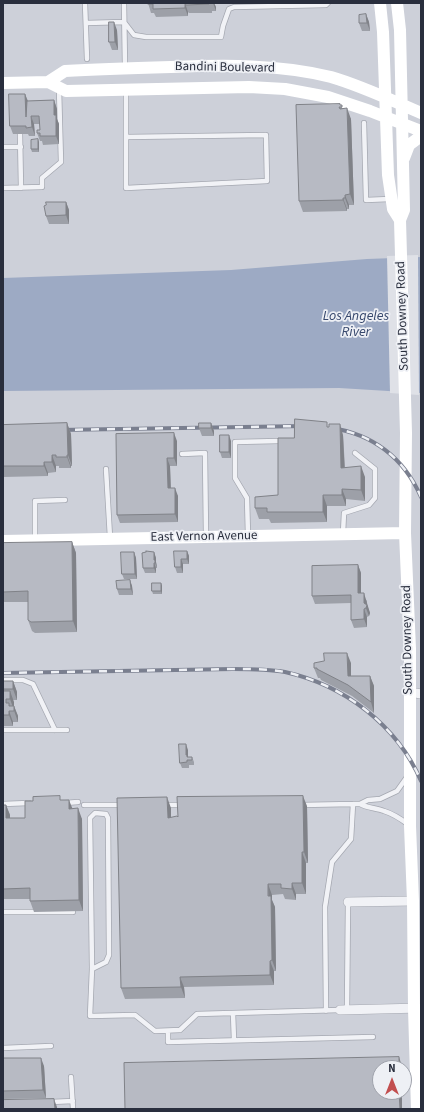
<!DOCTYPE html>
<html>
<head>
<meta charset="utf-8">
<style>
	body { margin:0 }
	#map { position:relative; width:424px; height:1112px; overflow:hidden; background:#dfe1e7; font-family:"Source Sans 3",sans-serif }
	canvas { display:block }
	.frame { position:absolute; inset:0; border:4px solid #292e3d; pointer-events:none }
	.north { position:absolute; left:372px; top:1060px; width:40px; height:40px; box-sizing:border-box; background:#eef0f5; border:1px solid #9fa2ab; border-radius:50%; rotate:0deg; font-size:11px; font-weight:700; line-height:16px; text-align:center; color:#292e3d }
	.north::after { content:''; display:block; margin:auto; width:14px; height:18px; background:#c24e4f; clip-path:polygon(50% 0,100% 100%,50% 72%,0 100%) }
</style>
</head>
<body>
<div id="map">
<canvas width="424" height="1112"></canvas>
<div class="frame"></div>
<div class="north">N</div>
</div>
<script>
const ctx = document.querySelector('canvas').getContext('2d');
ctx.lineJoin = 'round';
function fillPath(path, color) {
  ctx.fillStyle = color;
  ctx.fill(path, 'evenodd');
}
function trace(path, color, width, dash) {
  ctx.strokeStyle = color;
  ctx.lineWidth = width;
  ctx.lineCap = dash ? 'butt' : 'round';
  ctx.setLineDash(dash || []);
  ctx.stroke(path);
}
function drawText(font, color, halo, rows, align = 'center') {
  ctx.font = font + ' "Source Sans 3",sans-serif';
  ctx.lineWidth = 3.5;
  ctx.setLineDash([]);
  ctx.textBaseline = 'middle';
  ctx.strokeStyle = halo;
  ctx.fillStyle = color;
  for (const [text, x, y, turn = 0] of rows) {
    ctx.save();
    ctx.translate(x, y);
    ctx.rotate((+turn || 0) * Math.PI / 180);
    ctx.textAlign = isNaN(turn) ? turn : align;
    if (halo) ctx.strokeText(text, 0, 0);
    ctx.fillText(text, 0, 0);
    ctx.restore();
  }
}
fillPath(new Path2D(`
	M3,3H421V1109H3ZM380,1068H404V1092H380Z`), '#cdd0d9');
fillPath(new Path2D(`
	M421,257V393L339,388L3,391V278L231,270L367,259Z`), '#9daac4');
fillPath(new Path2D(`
	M418,255L419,395L390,393L387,256Z`), '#dfe1e7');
const lane = new Path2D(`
	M85,3L87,59
	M124,3L125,67
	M124,22L134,35L146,37H221L223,26L229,9L234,7L326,5L328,3
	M86,23L124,22
	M126,90V188L267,181L266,135L126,137
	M364,123L366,200L390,199
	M20,134L21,188
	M3,147H21
	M3,188L42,187V178L61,162L59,89
	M182,454L205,453L206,535
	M106,469L110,537
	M343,533L344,513L369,505L375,498V469L355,453
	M248,535L247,498L235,478V442L279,441
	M35,539V501L65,500
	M3,680H23L33,684L55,730
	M3,730H67
	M65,803L78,802
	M3,804L29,803
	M360,804C367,808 376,808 384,811C394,814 401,819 409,825
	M84,805H123
	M165,805H183
	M301,805L353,804H360L368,800L380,799L397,791L407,777
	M3,912H73
	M92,969L106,962L109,955L108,818L106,814L95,813L90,818L92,969L90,1016L135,1015L155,1031L180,1030L197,1014L340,1010
	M347,1010L348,902
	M326,1011L325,907L332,862L351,839L353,804
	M233,1013L234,1040
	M168,1031V1042L373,1037
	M3,1048L51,1046
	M71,1077L73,1109
	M51,1102L73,1101`);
const street = new Path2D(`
	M410,692L421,694
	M348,902L413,901
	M340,1010L421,1008`);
trace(lane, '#a5a8b1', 6);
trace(street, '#a5a8b1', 10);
trace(lane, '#f1f2f6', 4.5);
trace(street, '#f1f2f6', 9);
trace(new Path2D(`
	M380,3L383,32L388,175L393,209L400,220
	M397,3L400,30L404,210L400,220L406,433L405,533L410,649V826L413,901L414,1009L417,1109
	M48,82L65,71C100,69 135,68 171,67C224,65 279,64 331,77C362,86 391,100 421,113
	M3,83L48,82L66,91L249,87L285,89L328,97L370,111L421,131
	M404,158L409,145L421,136
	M3,541L405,533`), '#fff', 12);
const rail = new Path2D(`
	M331,428C373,434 404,458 421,497
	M59,430L305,426
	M3,673L233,669C250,669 268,669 285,672C344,685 397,725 421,781`);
trace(rail, '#7a7f8f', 4);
trace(rail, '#eef0f5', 2.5, [8]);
fillPath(new Path2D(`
	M148,3H214L216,7V11H212V13H189L188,12V16L156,17L154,13H151Z
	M366,14L369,22L370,31H362L359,23Z
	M117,30L118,50H112L109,42Z
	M25,94L28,101L54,100L57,109V119L59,124V144L43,145L42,141H40L37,133L40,130V124H34L35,136H29L28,134H13L10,126Z
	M340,105L351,119L354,205H349V209H347V211L303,212L299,201Z
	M39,142V152H32L31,149Z
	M66,202L69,210V224H49L46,216Z
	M67,423L71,434L72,466H71V468H59V466H56V472L48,473V476L3,477V425Z
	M211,423L214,431V436H202L199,428Z
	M329,427L343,435L345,467L365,477V501L346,499V506H327V522L271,523L269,519H259L255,508L278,495L294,438Z
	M177,441V466H170L171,488L178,496V522L120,523L117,515Z
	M231,441V458H222L220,452Z
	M72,542L76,553L77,632L35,633L32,631L28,620V602H3V543Z
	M187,551L189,556V564H183V573H177L175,567Z
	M134,552L136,558L137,579H124L122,574Z
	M154,552L156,558V562L157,566V568H156V573H145L143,568Z
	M358,565L361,573V593L367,601V605L370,613L369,616L367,617V627L354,628L351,620V603L315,604L312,596Z
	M130,580L132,586L133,595H119L117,589Z
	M161,583L162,586V594H153L152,591Z
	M351,663V676H370L374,686V713L352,696L321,680L320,678H318L314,668Z
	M3,681H13L17,692V700H13L14,706L18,716V722H13V726H3Z
	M188,750V757H192L194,762V765H189V768H182L180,763Z
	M61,800L72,808L82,819L83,911L34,912L30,901V899H4L3,897V805H6L10,815V818H25Z
	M307,806L308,863H306V894H296V900L285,899L283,894L272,895V900L275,907L276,971H274V985L184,987L185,998L125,999L121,988L171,808V817H178Z
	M3,1058L44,1066L46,1098L3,1099Z`), '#9da0a8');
fillPath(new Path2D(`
	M185,3L188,12V16L185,8Z
	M213,3H214L216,7V11Z
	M366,14L369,22L370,31L367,23Z
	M114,22L117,30L118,50L115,42Z
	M25,94L28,102L26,117Z
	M54,100L57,109V119L59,124V144L56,136L54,115Z
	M347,108L351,119L354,205L350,194Z
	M31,116L34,124L35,136L32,127Z
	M38,139L39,142V152L38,149Z
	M345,195L349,205V209L345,198Z
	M343,198L347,209V211L343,200Z
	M66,202L69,210V224L66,215Z
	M67,423L71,434L72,466L68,455Z
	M211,423L214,431V436L211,428Z
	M340,424L343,435L345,478L341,468Z
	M174,433L177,441V466L174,458Z
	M229,435L231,441V458L229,452Z
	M52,455L56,466V472L52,462Z
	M67,455L71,466V468L67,457Z
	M167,458L170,466L171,497L168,488Z
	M44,462L48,473V476L44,466Z
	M361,466L365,477V501L361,490Z
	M175,488L178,496V522L175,514Z
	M342,489L346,499V506L342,495Z
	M323,495L327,506V522L323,512Z
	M72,542L76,553L77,632L73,621Z
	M187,551L189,556V564L187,559Z
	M134,552L136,558L137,579L135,574Z
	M154,552L156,558V562L157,568L154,560Z
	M181,559L183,564V573L181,567Z
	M154,563L156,568V573L154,568Z
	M358,565L361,573V601L358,593Z
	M130,580L132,586L133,595L131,589Z
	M161,583L162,586V594L161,591Z
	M364,593L370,613L369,616L364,603Z
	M364,609L367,617V627L364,619Z
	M347,653L351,663V687L348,676Z
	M370,676L374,686V713L371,702Z
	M13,681L17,692V700L13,689Z
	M10,691L14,702V706L18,716V722L10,699Z
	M9,711L13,722V726L9,715Z
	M186,744L188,750V760L186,755Z
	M303,796L307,806L308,863L304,852Z
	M167,797L171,808V828L168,818Z
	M69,800L73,810L69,809Z
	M6,805L10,815V829L6,818Z
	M78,808L82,819L83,911L79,900Z
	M302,852L306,863V894L302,883Z
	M292,883L296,894V900L292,889Z
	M268,884L272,895V900L275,907L276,971L272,960Z
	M270,961L274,971V985L270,975Z
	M180,977L184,987L185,998L181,987Z
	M399,1057L402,1066V1068H399Z
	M41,1058L44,1066L46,1098L43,1090Z
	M399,1092H402V1109H400Z
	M54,1099L57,1107V1109H55Z`), '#808288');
const building = new Path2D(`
	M148,3H209V4L186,5L185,3V8L153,9V4H148Z
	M366,14L367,23H359V15Z
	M109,22H114L115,42H109Z
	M9,94H25L26,117L27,101L54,100V115H56V136H40V133H37V130H40L39,116H31L32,127L26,128V126H10Z
	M340,104V105H342V107H339L340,109L347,108L350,194L345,195V198H343V200L299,201L296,105Z
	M38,139V149H31V140Z
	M46,202H66V215L46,216L44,206L46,205Z
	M295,419L327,422V427H329V424H340L341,468L361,466V490L342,489V495H323V512H267V508H255V497L278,495V438H294Z
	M67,423L68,455H67V457H56V455H52V462H44V466H3V425Z
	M199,423H211V428H199Z
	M174,433V458H167L168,488H175V514L117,515L116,434Z
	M220,435H229V452H220Z
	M72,542L73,621L31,622L28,620V591L3,592V543Z
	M146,551L154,552V560H155V563H154V568H143L142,553L146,552Z
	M174,551H187V559H181V567H175Z
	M121,552H134L135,574H122Z
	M358,565V593H364V603L367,605L366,608L364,609V619L351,620V595L312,596V566Z
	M130,580L131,589H117L116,581Z
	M152,583H161V591H152Z
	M324,653H347L348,676H370L371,702L348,685L317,669V668H314V663L324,661Z
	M3,681H13V689H3Z
	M3,691H10V699H6V703H9V706H14V711H9V715H3Z
	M179,744H186V755H187V757H192V760H187V762L180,763Z
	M60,796V800H69V809L78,808L79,900L30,901V888L3,889V805H6V818H25V801H33V797Z
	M303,796L304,852H302V883H292V889L281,888V884H268V896H271L272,960L270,961V975L180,977L181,987L121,988L117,798L167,797L168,818L177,816L178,817L177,797Z
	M399,1057V1068H380V1092H399L400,1109H125L124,1063Z
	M3,1058H41L43,1090L3,1091Z
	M54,1099L55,1109H3V1100Z`);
fillPath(building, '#b7bac3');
trace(building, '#808288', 1);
drawText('13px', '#292e3d', '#eef0f5', [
	["Bandini Boulevard",225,68,1],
	["South Downey Road",403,316,-92],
	["East Vernon Avenue",204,537,-1],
	["South Downey Road",408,640,-91]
]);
drawText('italic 14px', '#37486d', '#eef0f5', [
	["Los Angeles",356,317],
	["River",356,333]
]);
</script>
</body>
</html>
